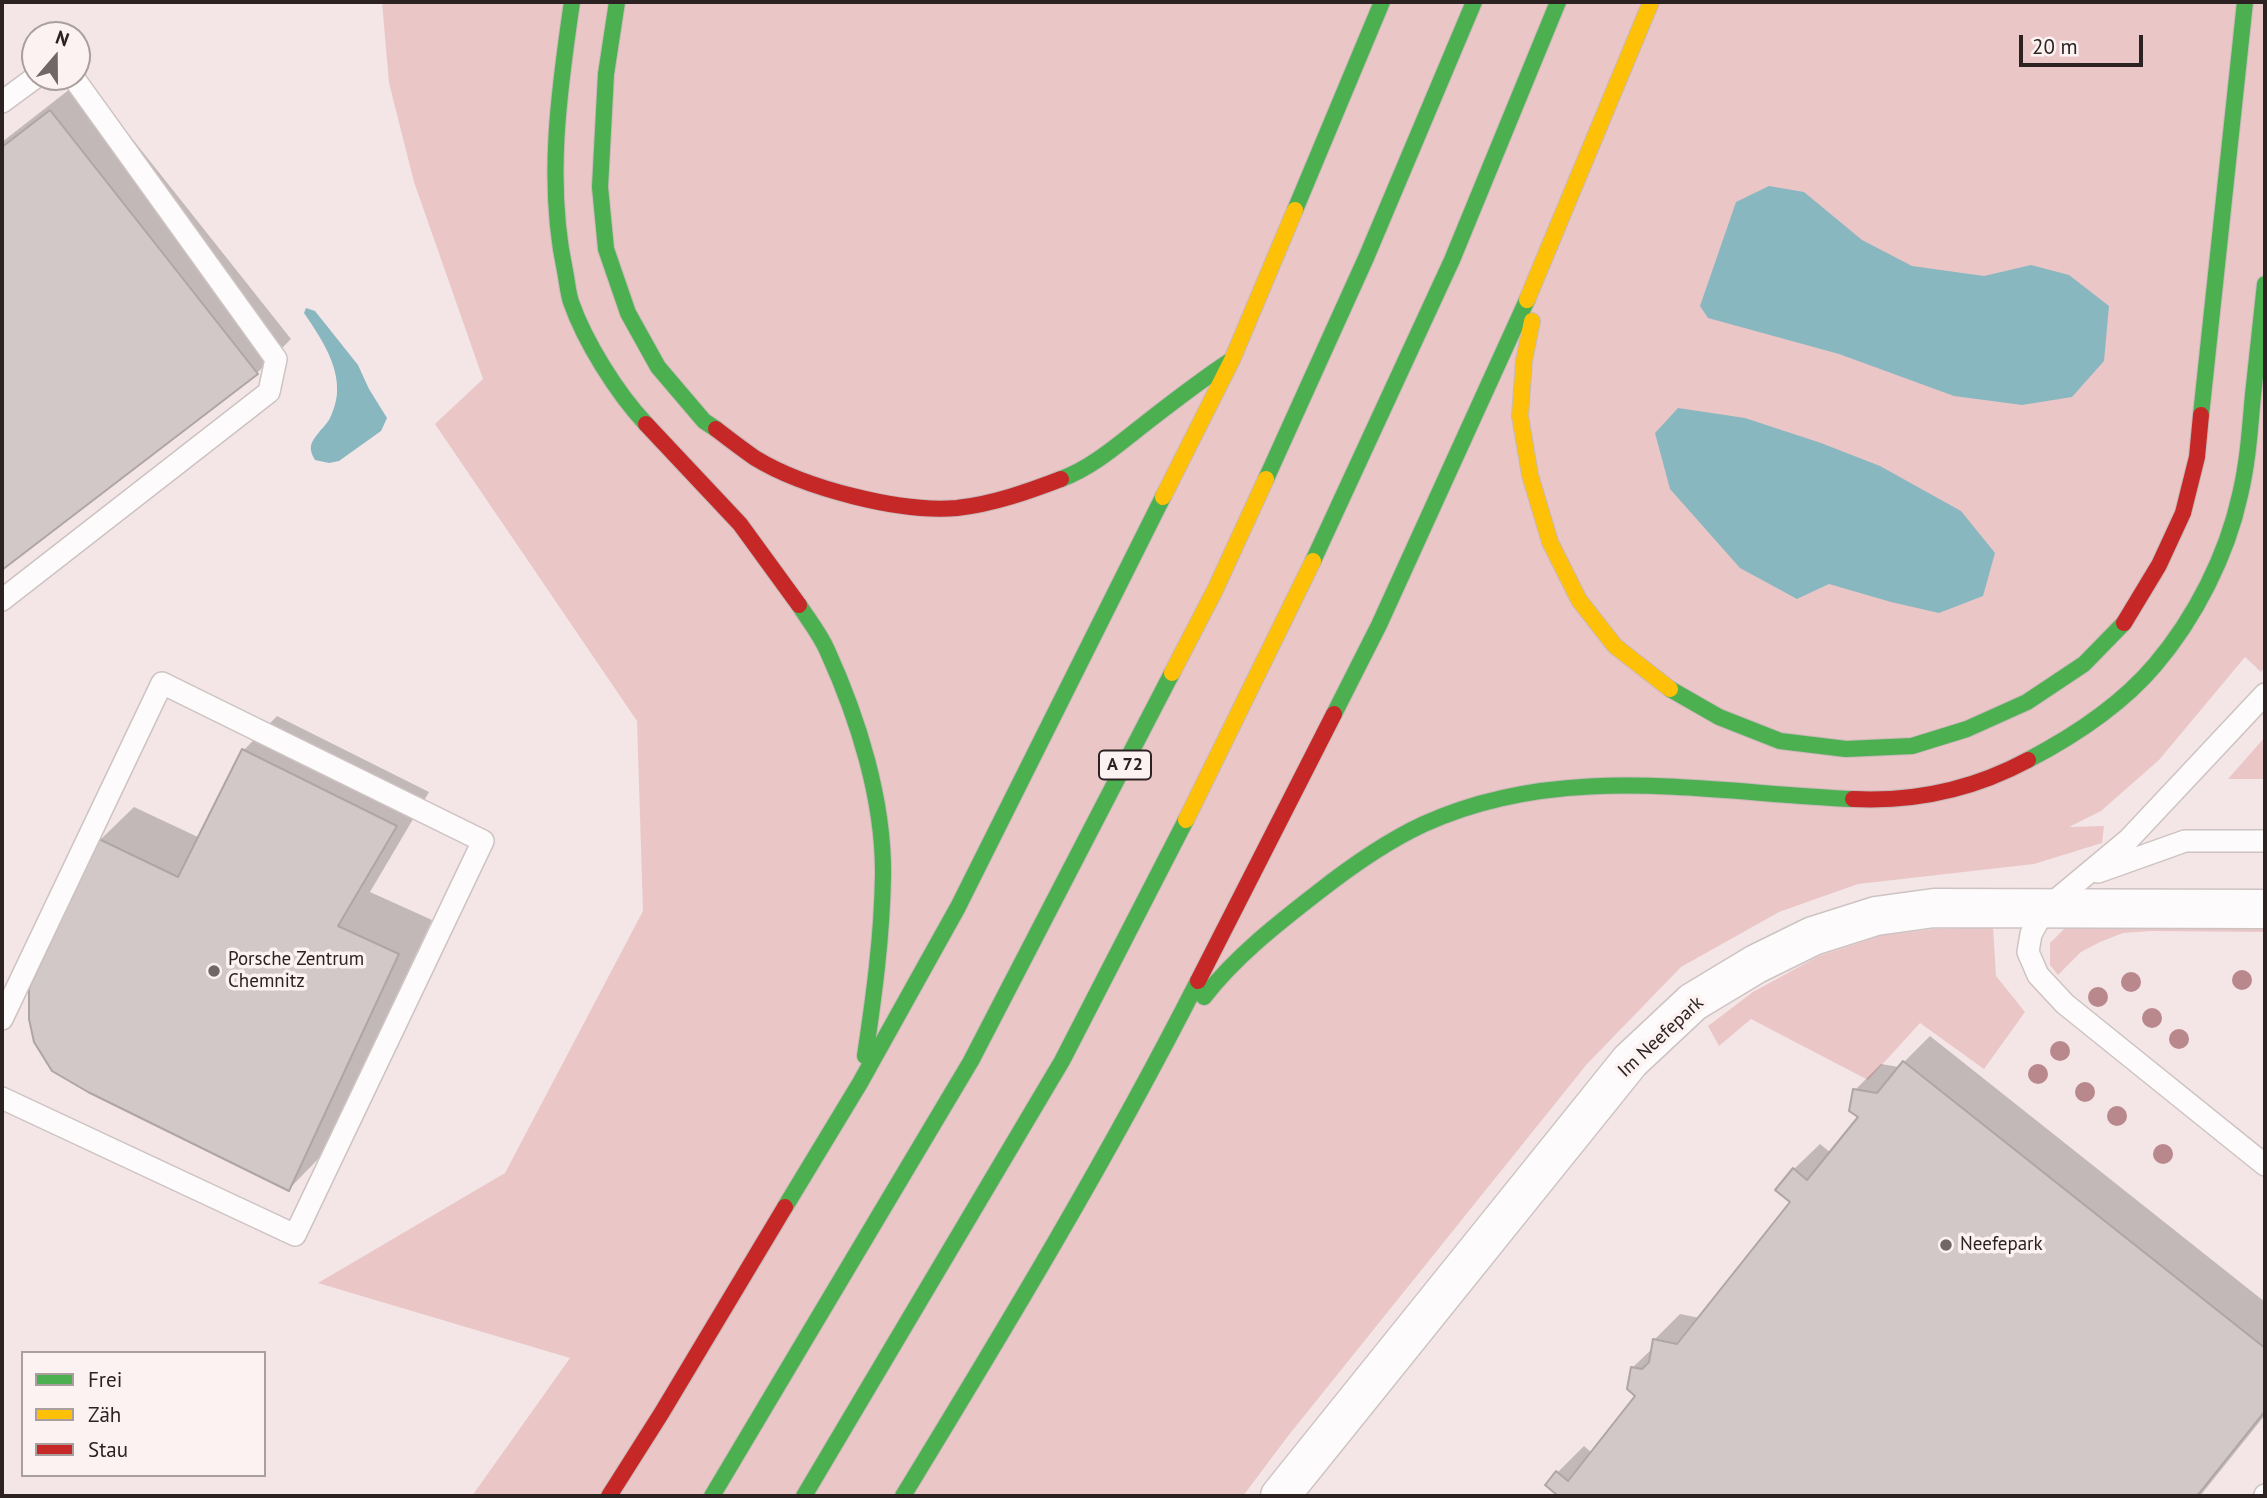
<!DOCTYPE html>
<html>
<head>
<meta charset="utf-8">
<style>
	body { margin:0 }
	#map { position:relative; width:2267px; height:1498px; overflow:hidden; background:#f4e6e6; font-family:"PT Sans",sans-serif }
	canvas { display:block }
	.frame { position:absolute; inset:0; border:4px solid #2c2222; pointer-events:none }
	.legend { position:absolute; left:21px; top:1351px; width:245px; height:126px; box-sizing:border-box; background:#fcf2f2; border:2px solid #a99f9f; margin:0; padding:9px 12px; list-style:none; font-size:21px; color:#2c2222 }
	.legend li { display:flex; align-items:center; gap:14px; height:35px }
	.legend b { width:35px; border:2px solid #a99f9f }
	.north { position:absolute; left:21px; top:21px; width:70px; height:70px; box-sizing:border-box; background:#fcf2f2; border:2px solid #a99f9f; border-radius:50%; rotate:20deg; font-size:19px; font-weight:700; line-height:28px; text-align:center; color:#2c2222 }
	.north::after { content:''; display:block; margin:auto; width:24px; height:32px; background:#726767; clip-path:polygon(50% 0,100% 100%,50% 72%,0 100%) }
	.scale { position:absolute; left:2019px; top:35px; width:124px; height:32px; box-sizing:border-box; border:4px solid #2c2222; border-top:0; padding-left:9px; font-size:21px; line-height:24px; white-space:nowrap; color:#2c2222; -webkit-text-stroke:5px #fcf2f2; paint-order:stroke }
</style>
</head>
<body>
<div id="map">
<canvas width="2267" height="1498"></canvas>
<div class="frame"></div>
<ul class="legend">
<li><b style="height:9px;background:#4caf50"></b>Frei</li>
<li><b style="height:9px;background:#ffc107"></b>Zäh</li>
<li><b style="height:9px;background:#c62828"></b>Stau</li>
</ul>
<div class="north">N</div>
<div class="scale">20 m</div>
</div>
<script>
const ctx = document.querySelector('canvas').getContext('2d');
ctx.lineJoin = 'round';
function fillPath(path, color) {
  ctx.fillStyle = color;
  ctx.fill(path, 'evenodd');
}
function trace(path, color, width, dash) {
  ctx.strokeStyle = color;
  ctx.lineWidth = width;
  ctx.lineCap = dash ? 'butt' : 'round';
  ctx.setLineDash(dash || []);
  ctx.stroke(path);
}
function drawText(font, color, halo, rows, align = 'center') {
  ctx.font = font + ' "PT Sans",sans-serif';
  ctx.lineWidth = 7;
  ctx.setLineDash([]);
  ctx.textBaseline = 'middle';
  ctx.strokeStyle = halo;
  ctx.fillStyle = color;
  for (const [text, x, y, turn = 0] of rows) {
    ctx.save();
    ctx.translate(x, y);
    ctx.rotate((+turn || 0) * Math.PI / 180);
    ctx.textAlign = isNaN(turn) ? turn : align;
    if (halo) ctx.strokeText(text, 0, 0);
    ctx.fillText(text, 0, 0);
    ctx.restore();
  }
}
fillPath(new Path2D(`
	M382,2H2265V666L2261,672L2245,657L2159,760L2101,811L2069,827L2104,826L2102,843L2034,864L1858,884L1779,912L1681,967L1587,1064L1288,1436L1243,1496H472L570,1358L318,1283L505,1173L643,911L637,721L435,424L483,379L414,182L389,83Z
	M2265,737V779H2228Z
	M2265,925V932L2151,931L2123,933L2100,942L2081,952L2058,975L2050,965V943L2065,928Z
	M1993,927L1996,976L2025,1012L1984,1069L1920,1023L1868,1080L1751,1019L1719,1046L1708,1026L1753,992L1819,956L1883,935L1934,929Z`), '#eac6c7');
fillPath(new Path2D(`
	M1769,186L1804,192L1862,240L1912,266L1984,276L2031,265L2069,275L2109,306L2104,361L2072,397L2022,405L1954,396L1839,354L1708,318L1700,306L1736,202Z
	M306,308L315,311L358,365L369,389L387,418L381,431L339,461L329,463L315,460C314,458 311,453 311,450C309,439 325,428 330,418C333,412 337,400 337,392C339,364 319,335 304,313Z
	M1678,408L1745,418L1821,443L1880,466L1961,511L1995,553L1983,596L1939,613L1891,602L1829,584L1797,599L1740,568L1670,489L1655,433Z`), '#89b7c0');
fillPath(new Path2D(`
	M84,78L291,339L257,373L2,568V142Z
	M277,716L429,792L370,892L432,920L322,1155L289,1189L100,840L134,807L200,838L244,750Z
	M1930,1036L2265,1302V1415L2200,1496H1558L1559,1495L1548,1485L1558,1472L1584,1446L1592,1453L1638,1395L1632,1368L1653,1348L1654,1340L1680,1314L1700,1318L1793,1202L1794,1169L1820,1144L1831,1153L1860,1117L1855,1090L1881,1064L1899,1067Z`), '#0003');
const building = new Path2D(`
	M50,110L258,374L2,570V147Z
	M242,749L397,826L338,926L399,954L289,1191L88,1092L52,1071L34,1042L29,1019V988L99,839L178,877Z
	M1903,1061L2265,1348V1411L2197,1496H1556L1557,1495L1545,1485L1556,1471L1568,1481L1635,1396L1627,1389L1631,1367L1642,1369L1649,1362L1653,1339L1677,1344L1790,1202L1775,1190L1793,1168L1807,1180L1858,1117L1849,1111L1853,1089L1877,1093Z`);
fillPath(building, '#d2c8c8');
trace(building, '#afa5a5', 2);
const lane = new Path2D(`
	M2,102L36,77
	M2,600L269,392L276,359L73,77
	M2265,694L2129,839L2045,909L2031,934L2028,952L2038,975L2065,1004L2265,1165
	M2098,872L2185,841H2265
	M2,1019L162,683L483,841L295,1235L2,1098
	M2265,1496V1495`);
const street = new Path2D(`
	M1280,1496L1630,1061L1693,1002L1756,964L1813,936L1876,916L1934,908L2265,909`);
const fast = new Path2D(`
	M572,2C559,90 546,183 565,271C567,281 568,293 571,302C585,342 617,393 646,424
	M617,2L606,74L600,187L606,249L628,313L658,367L704,421L716,429
	M1295,210L1382,2
	M2201,415L2245,2
	M1061,479C1092,468 1120,443 1147,422C1174,401 1201,380 1230,361
	M1266,479L1366,258L1474,2
	M1313,561L1452,260L1558,2
	M799,605C808,619 820,634 827,650C858,718 884,800 883,876C882,937 874,996 865,1056
	M1670,689L1719,717L1780,741L1846,749L1912,746L1967,729L2027,702L2084,664L2124,623
	M1334,714L1379,625L1527,300
	M2028,760C2072,737 2122,704 2155,665C2195,618 2227,555 2240,495C2248,462 2250,428 2253,395C2257,358 2261,321 2265,284
	M1204,997C1235,957 1277,924 1317,893C1350,867 1385,842 1424,824C1562,761 1708,793 1853,799
	M785,1207L860,1083L958,907L1163,497
	M712,1496L971,1061L1172,673
	M804,1496L1062,1061L1186,820
	M903,1496C1006,1327 1108,1158 1198,981`);
const slow = new Path2D(`
	M1527,300L1651,2
	M1532,321L1524,361L1520,416L1530,475L1550,542L1579,600L1615,646L1670,689
	M1163,497L1232,360L1295,210
	M1172,673L1215,590L1266,479
	M1186,820L1313,561`);
const jam = new Path2D(`
	M646,424L740,524L799,605
	M716,429C729,439 742,449 755,458C804,488 900,513 957,508C993,504 1027,492 1061,479
	M2124,623L2159,565L2183,513L2197,457L2201,415
	M1853,799C1914,802 1974,789 2028,760
	M1198,981L1334,714
	M609,1496L661,1414L785,1207`);
trace(lane, '#cec3c3', 24);
trace(street, '#cec3c3', 41);
trace(fast, '#c8b9b9', 18);
trace(slow, '#c8b9b9', 18);
trace(jam, '#c8b9b9', 18);
trace(lane, '#fdfbfb', 21);
trace(street, '#fdfbfb', 38);
trace(fast, '#4caf50', 16);
trace(slow, '#ffc107', 16);
trace(jam, '#c62828', 16);
ctx.fillStyle = '#b9888c';
for (const [x, y] of [
	[2242,980],
	[2131,982],
	[2098,997],
	[2152,1018],
	[2179,1039],
	[2060,1051],
	[2038,1074],
	[2085,1092],
	[2117,1116],
	[2163,1154]
]) {
  ctx.beginPath();
  ctx.arc(x, y, 10, 0, 2 * Math.PI);
  ctx.fill();
}
for (const [x, y, r, color] of [
	[214,971,7,"#726767"],
	[1946,1245,7,"#726767"]
]) {
  const dot = new Path2D();
  dot.arc(x, y, r, 0, 2 * Math.PI);
  ctx.fillStyle = color;
  ctx.fill(dot);
  trace(dot, '#fcf2f2', 2.5);
}
for (const [x, y, w] of [
	[1125,765,52]
]) {
  const box = new Path2D();
  box.roundRect(x - w / 2, y - 14.5, w, 29, 5);
  ctx.fillStyle = '#fcf2f2';
  ctx.fill(box);
  trace(box, '#2c2222', 2);
}
drawText('bold 18px', '#2c2222', null, [
	["A 72",1125,765]
]);
drawText('19px', '#2c2222', '#fcf2f2', [
	["Porsche Zentrum",228,960],
	["Chemnitz",228,982],
	["Neefepark",1960,1245]
], 'left');
drawText('19px', '#2c2222', '#fcf2f2', [
	["Im Neefepark",1661,1037,-43]
]);
</script>
</body>
</html>
